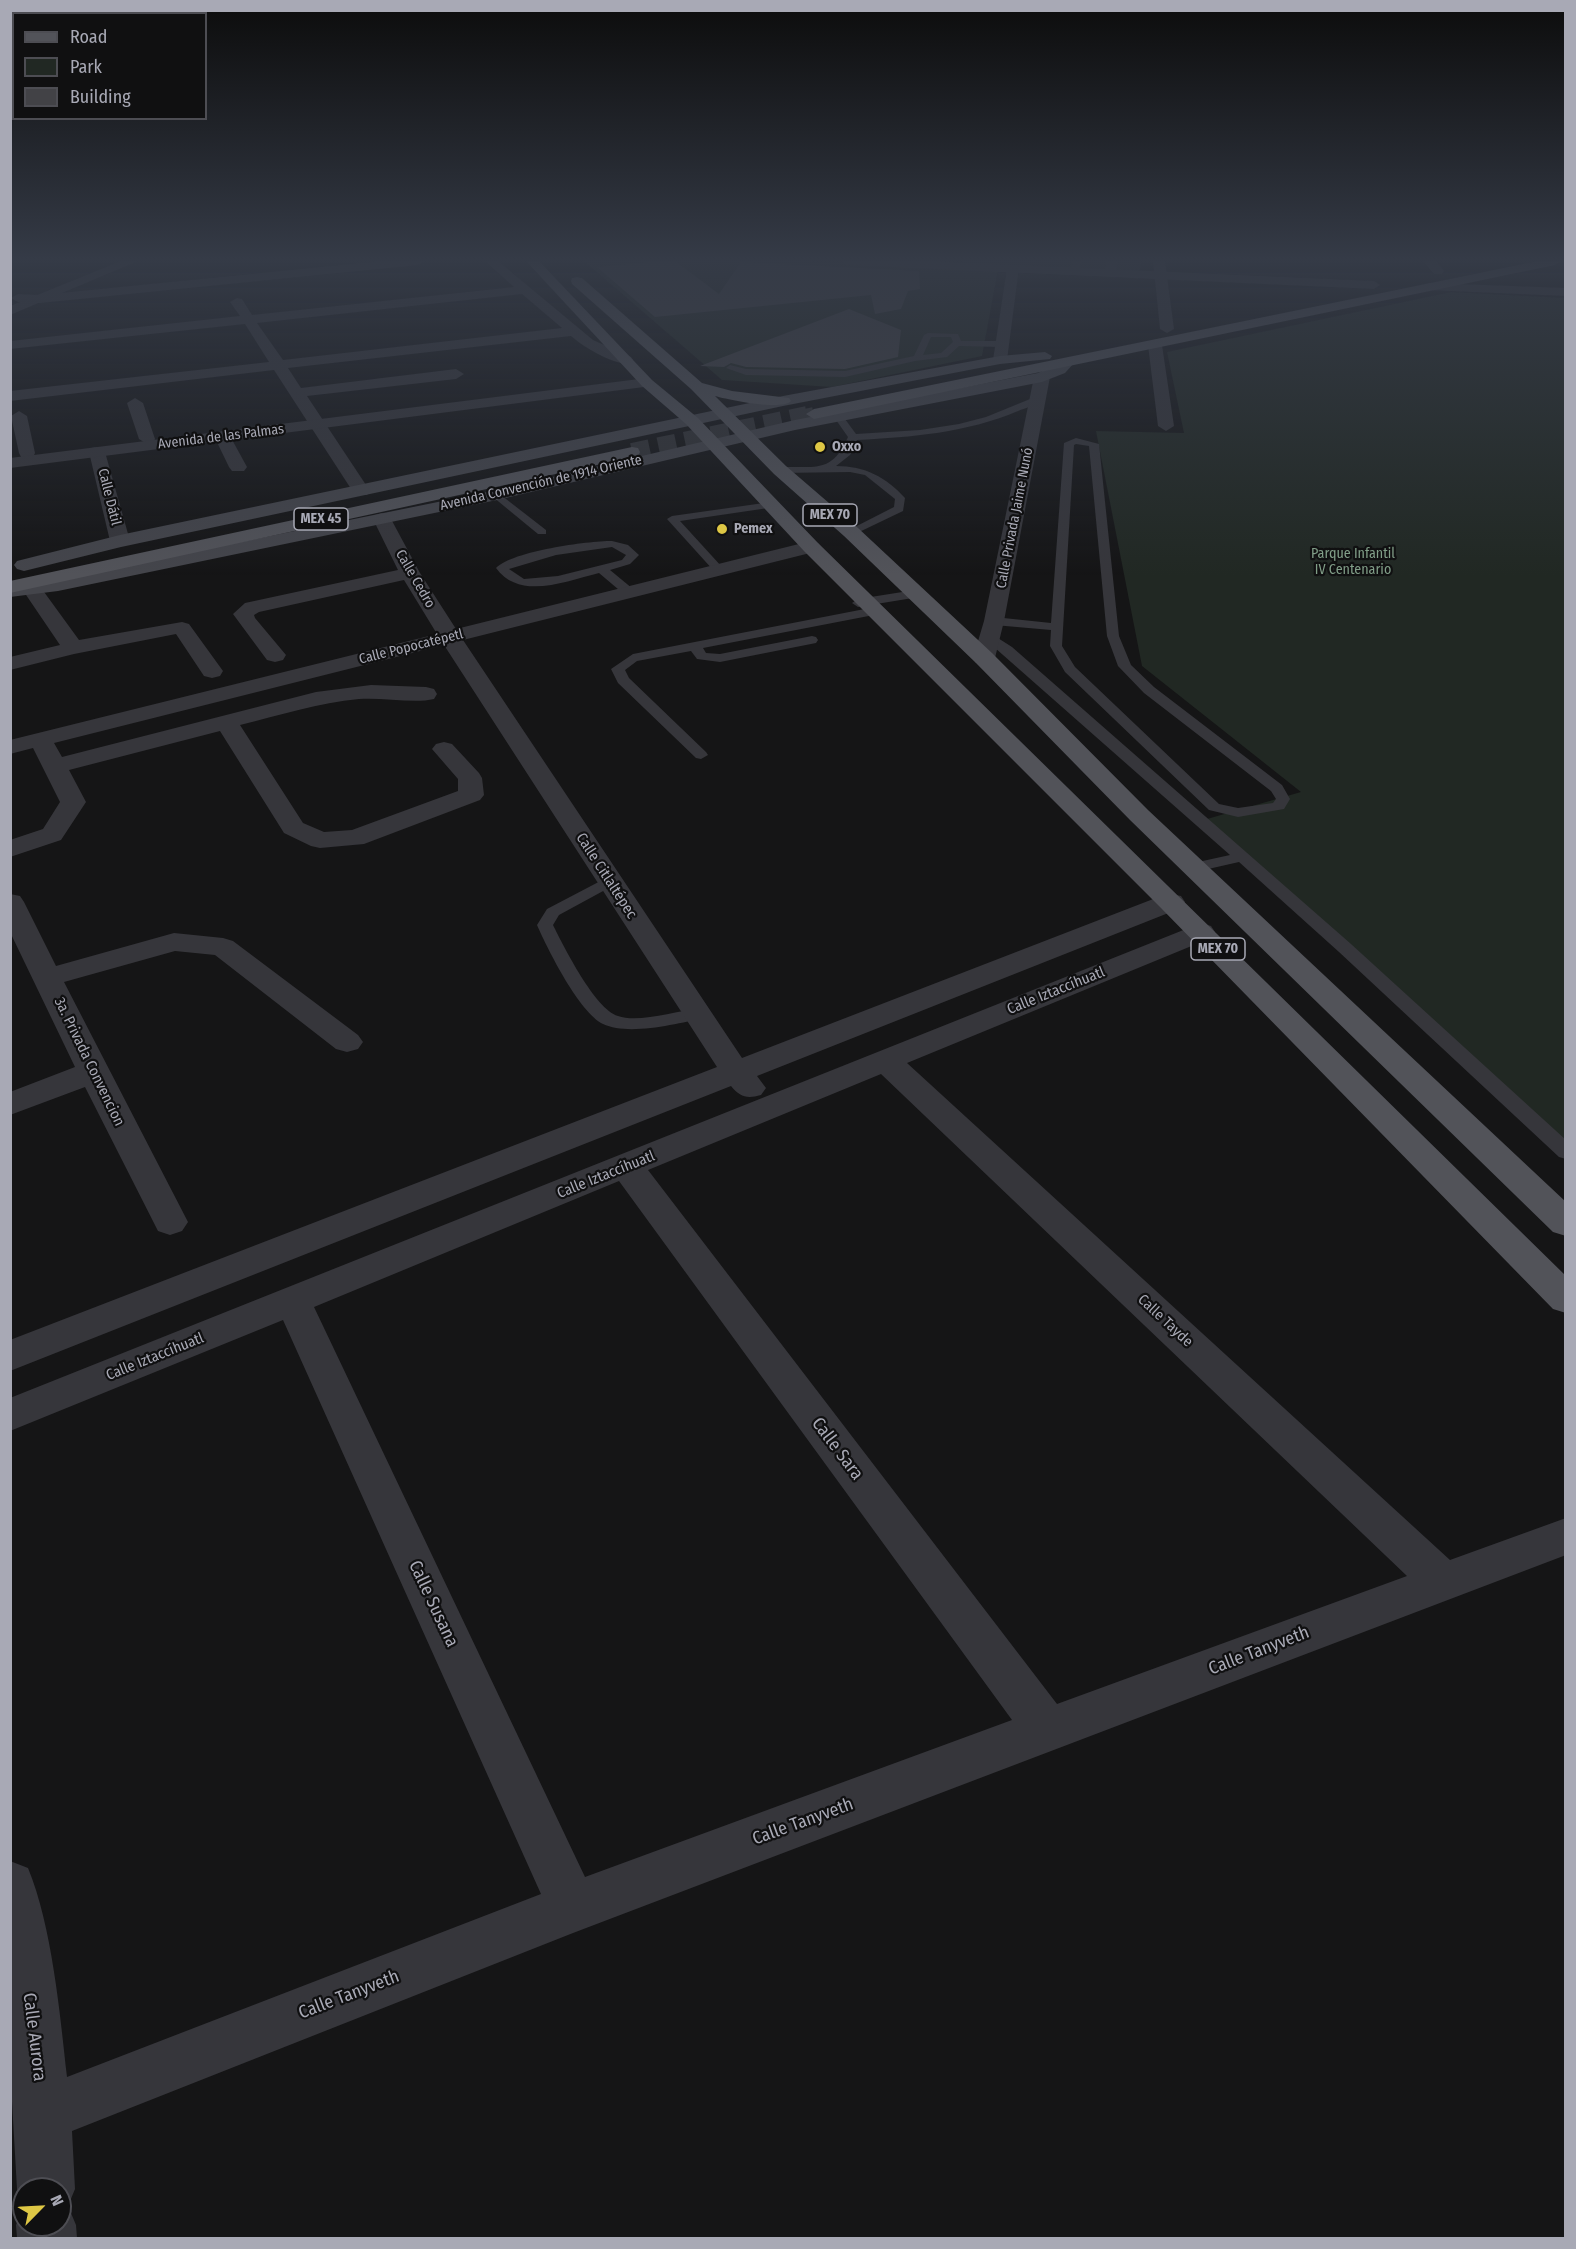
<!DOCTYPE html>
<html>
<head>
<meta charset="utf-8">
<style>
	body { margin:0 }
	#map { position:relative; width:1576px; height:2249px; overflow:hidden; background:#151516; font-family:"Fira Sans Condensed",sans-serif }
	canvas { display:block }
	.frame { position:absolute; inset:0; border:12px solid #a8a9b5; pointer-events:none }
	.legend { position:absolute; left:12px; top:12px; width:195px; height:108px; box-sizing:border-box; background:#101011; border:2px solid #4d4d53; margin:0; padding:8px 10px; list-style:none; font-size:18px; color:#a8a9b5 }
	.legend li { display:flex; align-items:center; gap:12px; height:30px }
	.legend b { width:30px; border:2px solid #4d4d53 }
	.north { position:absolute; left:12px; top:2177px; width:60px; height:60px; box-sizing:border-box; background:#101011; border:2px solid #4d4d53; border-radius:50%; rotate:66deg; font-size:16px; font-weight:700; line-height:24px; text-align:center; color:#a8a9b5 }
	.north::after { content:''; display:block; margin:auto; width:21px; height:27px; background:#dec745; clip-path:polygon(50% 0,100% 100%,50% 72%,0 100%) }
</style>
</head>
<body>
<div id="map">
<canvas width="1576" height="2249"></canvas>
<div class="frame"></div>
<ul class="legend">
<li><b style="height:8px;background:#525359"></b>Road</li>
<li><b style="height:16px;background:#212823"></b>Park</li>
<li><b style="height:16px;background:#424246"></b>Building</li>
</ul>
<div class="north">N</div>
</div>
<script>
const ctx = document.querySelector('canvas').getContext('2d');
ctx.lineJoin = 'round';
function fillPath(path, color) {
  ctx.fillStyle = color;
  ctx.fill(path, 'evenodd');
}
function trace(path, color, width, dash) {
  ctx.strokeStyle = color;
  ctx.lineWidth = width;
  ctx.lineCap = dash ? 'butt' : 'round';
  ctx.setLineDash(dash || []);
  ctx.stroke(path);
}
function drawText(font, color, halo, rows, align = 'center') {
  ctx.font = font + ' "Fira Sans Condensed",sans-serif';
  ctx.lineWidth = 4.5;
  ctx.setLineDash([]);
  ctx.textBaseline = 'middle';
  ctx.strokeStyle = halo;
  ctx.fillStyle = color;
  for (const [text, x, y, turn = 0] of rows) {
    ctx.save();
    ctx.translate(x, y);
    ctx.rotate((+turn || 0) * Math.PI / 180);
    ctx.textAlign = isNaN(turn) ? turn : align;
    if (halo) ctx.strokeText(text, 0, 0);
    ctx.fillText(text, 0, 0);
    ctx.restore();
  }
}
fillPath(new Path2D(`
	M584,261H799L998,270L982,356L832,387L722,380Z
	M964,261H1141L1140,270L1130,271L962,263Z
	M1451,292L1565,298V1143L1207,819L1301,792L1142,666L1096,431L1184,433L1167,352Z`), '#212823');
fillPath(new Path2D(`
	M661,261H675L719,294L741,262L919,271L920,289L908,291L901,309L875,314L871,295L655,317L597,267Z
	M849,309L901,330L898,357L845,369L746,367L731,363L724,367L700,366Z`), '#424246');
trace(new Path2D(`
	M800,417L814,414`), '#323336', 14, [14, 7]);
trace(new Path2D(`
	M632,452L807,415`), '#323336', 18, [18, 9]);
fillPath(new Path2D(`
	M1073,261H1081L1079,271L1075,273L1071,271Z
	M928,333L958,334L961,341H1002L1006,344L1002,347L959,346L947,357L915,361L845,377L746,375L726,368L730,365L746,369L845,371L914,356L924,335ZM931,337H951L953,342L941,353L923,355Z
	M1035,397L1043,399C1036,405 1026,408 1018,411C966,433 912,437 857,440L850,455L836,466C865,466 886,477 905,498L903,511L855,534L851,535L845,532L894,507L895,499L865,475L850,472L780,473L775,470L780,467C815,466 832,474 848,437L834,417L836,415H842L856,434L920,430L959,424L986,417Z
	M1076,438L1099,444L1119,636L1131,665L1154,687L1282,785L1290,799L1284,809L1238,817L1209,810L1065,672L1050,646L1051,630L994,625L988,621L994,617L1051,623L1064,443ZM1076,444L1089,446L1107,636L1118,666L1144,693L1271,791L1276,799L1273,803L1238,808L1219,804L1075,667L1062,646L1074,445Z
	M497,492L546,530V534H538L493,497L492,495Z
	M771,502L775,503V507L680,521L722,567V571H714L667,519L672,516Z
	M612,541L628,545L639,555L630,564L610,570L633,589V595H625L599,573C566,581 520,601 496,568C513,551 587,541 612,541ZM612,547L626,555L622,560L558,576L524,579L509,569L556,555Z
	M915,590L921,594L919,597L858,607L852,603L858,599Z
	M875,607L881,611L879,614L703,648L706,653L720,654L812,636L816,637L818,640L816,643L720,662L697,659L691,651L637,661L625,670L629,678L706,752L708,755L701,759L696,758L618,683L611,669L633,654Z
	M990,633L1012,647L1351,944L1566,1140V1159L1559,1157L1339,952L1239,862L1195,872L1189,870L1187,867L1189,864L1230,855L986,640L984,637Z
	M610,876L618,881L616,884L559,915L553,925C564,947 595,1009 618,1016C637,1023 676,1012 697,1008L703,1010L706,1014L703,1018C677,1024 628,1036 603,1024C579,1012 548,950 537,925L547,909Z`), '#36363b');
fillPath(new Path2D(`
	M1106,261H1118L1115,275L1111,276L1105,273Z`), '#36363b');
fillPath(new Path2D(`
	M382,261H424L418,265L40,303L18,302L11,298L18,294L40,295Z
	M485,261H498L593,340L631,357L633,360L631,363C616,367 582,346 571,336L288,368L301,388L456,369L464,374L456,379L307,396L370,491L367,495H355L274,370L10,401V391L269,362L245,324L10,349V341L240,316L230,302L237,298L242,299L252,315L514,287ZM522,294L562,328L283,360L257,323Z
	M1153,261H1165L1174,329L1167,333L1160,329Z
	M1423,261H1436L1444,271L1442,274H1434Z
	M1013,264L1019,268L1007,360L1000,364L993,360L1007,268Z
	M1155,341L1162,345L1174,426L1166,431L1158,426L1148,345Z
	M1042,372L1050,377L1004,621L995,658L992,663L984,665L976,663L973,658L984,621L1034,377Z
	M135,398L143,403L155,439L153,443L147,444L139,439L127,403Z
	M19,411L27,416L35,453L33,457H21L19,453L11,416Z
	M222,431L230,436L247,467L244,471H232L229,467L214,436Z
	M97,447L103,448L105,452L130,541L127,545H113L110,541L89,452L91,448Z
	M382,513L389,515L391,519L420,573L456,629L811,541L818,543L821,547L818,551L463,640L742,1058L1161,896L1171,894L1181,896L1185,902L1181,908L757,1076L766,1088L761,1095C747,1099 740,1097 731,1086L10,1371V1340L717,1067L444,645L54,743L62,757L316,692L371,685L426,687L434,689L437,694L434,699C414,704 382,697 359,699C319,703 280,715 240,725L303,823L324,832L352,830L458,791V779L432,749L436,744L444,742L452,744L479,773L482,778L484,795L480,800L364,844L320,848L311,846L284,833L220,731L69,770L86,802L61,840L10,857V840L43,829L60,802L33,748L10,754V740L437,634L404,580L259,612L254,615L255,618L286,655L283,660L275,662L267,660L233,614L245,603L398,570L373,519L375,515Z
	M32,583L39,585L79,640L182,622L189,624L223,671L220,676L212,678L204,676L176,634L74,654L10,670V657L60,645L22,589L25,585Z
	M10,894L20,896L24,902L56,966L174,933L223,938L233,941L358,1035L363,1042L358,1049L347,1052L336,1049L215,955L175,951L64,982L188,1222L182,1231L170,1235L158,1231L85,1087L10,1115V1092L75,1067L10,932Z
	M1201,923L1211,926L1215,932L1211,938L907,1063L1450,1560L1566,1518V1555L573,1933L72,2131L75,2189L68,2206L76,2225L77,2238H17L16,2225L24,2206V2225H60V2189H24V2206L17,2189L10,2067V1861L28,1868C52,1926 60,2014 67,2077L541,1894L283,1320L10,1431V1398ZM881,1074L1407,1576L1057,1704L648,1170ZM619,1181L1012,1720L585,1877L314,1307Z`), '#36363b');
fillPath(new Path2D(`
	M121,261H138L10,315V306Z
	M841,261H926L1374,281L1380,285L1374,289L847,265Z
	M1430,283L1566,288V296L1425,290L1424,287L1425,284Z
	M647,378L655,383L652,386L10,468V458Z`), '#36363b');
fillPath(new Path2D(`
	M1045,352L1052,356L1050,359L1000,364L783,406L121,547L24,571L17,569L14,565L17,561L120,535L783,396L1000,356Z
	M1068,358L1075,362L1065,373L1042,382L795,430L497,500L58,591L10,597V585L58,579L497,490L795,420L1038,373C1048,369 1061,359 1068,358Z`), '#44454b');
fillPath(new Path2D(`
	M526,261H539L652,380L698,418L818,543L1566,1276V1313L1553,1309L1161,908L804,551L686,424L642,386Z
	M1538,261H1561L1555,265L814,419L806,414L814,409Z
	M577,277L582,278L702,383L732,391L789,398L791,401C782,411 729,400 715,396L786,466L858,528L992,653L1148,810L1566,1202V1236L1553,1232L1130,820L976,663L844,536L774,474L691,389L572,284L571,281L572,278Z
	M632,447L638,448L640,452L638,456L10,593V581Z`), '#525359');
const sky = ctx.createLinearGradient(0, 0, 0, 576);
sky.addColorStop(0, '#0c0c0c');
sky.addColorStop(0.45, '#353b47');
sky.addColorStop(1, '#353b4700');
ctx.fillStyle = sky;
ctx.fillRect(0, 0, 1576, 576);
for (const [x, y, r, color] of [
	[820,447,6,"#dec745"],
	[722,529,6,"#dec745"]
]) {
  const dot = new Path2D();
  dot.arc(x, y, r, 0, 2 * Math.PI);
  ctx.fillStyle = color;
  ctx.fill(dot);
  trace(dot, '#101011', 2);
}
drawText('14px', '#a8a9b5', '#101011', [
	["Avenida de las Palmas",221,437,-7],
	["Avenida Convención de 1914 Oriente",541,483,-13],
	["Calle Dátil",109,497,76],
	["Calle Privada Jaime Nunó",1015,518,-79],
	["Calle Cedro",415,579,60],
	["Calle Popocatépetl",411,647,-14]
]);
drawText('bold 14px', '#a8a9b5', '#101011', [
	["Oxxo",832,447],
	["Pemex",734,529]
], 'left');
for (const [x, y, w] of [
	[830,515,54],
	[321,519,54],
	[1218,949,54]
]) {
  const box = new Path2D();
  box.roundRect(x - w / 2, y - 11, w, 22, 4.5);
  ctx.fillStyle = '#101011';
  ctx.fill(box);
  trace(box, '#a8a9b5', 1.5);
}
drawText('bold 14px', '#a8a9b5', null, [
	["MEX 70",830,515],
	["MEX 45",321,519],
	["MEX 70",1218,949]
]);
drawText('14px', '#819e88', '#101011', [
	["Parque Infantil",1353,554],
	["IV Centenario",1353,570]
]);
drawText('15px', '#a8a9b5', '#101011', [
	["Calle Citlaltépec",606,876,57],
	["Calle Iztaccíhuatl",1056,991,-22],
	["3a. Privada Convencion",89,1062,64],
	["Calle Iztaccíhuatl",606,1175,-22],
	["Calle Tayde",1165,1321,43],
	["Calle Iztaccíhuatl",155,1357,-22]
]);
drawText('18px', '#a8a9b5', '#101011', [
	["Calle Sara",837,1449,53],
	["Calle Susana",433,1604,65],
	["Calle Tanyveth",1259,1651,-21],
	["Calle Tanyveth",803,1822,-20],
	["Calle Tanyveth",349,1995,-21],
	["Calle Aurora",34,2037,83]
]);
</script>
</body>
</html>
